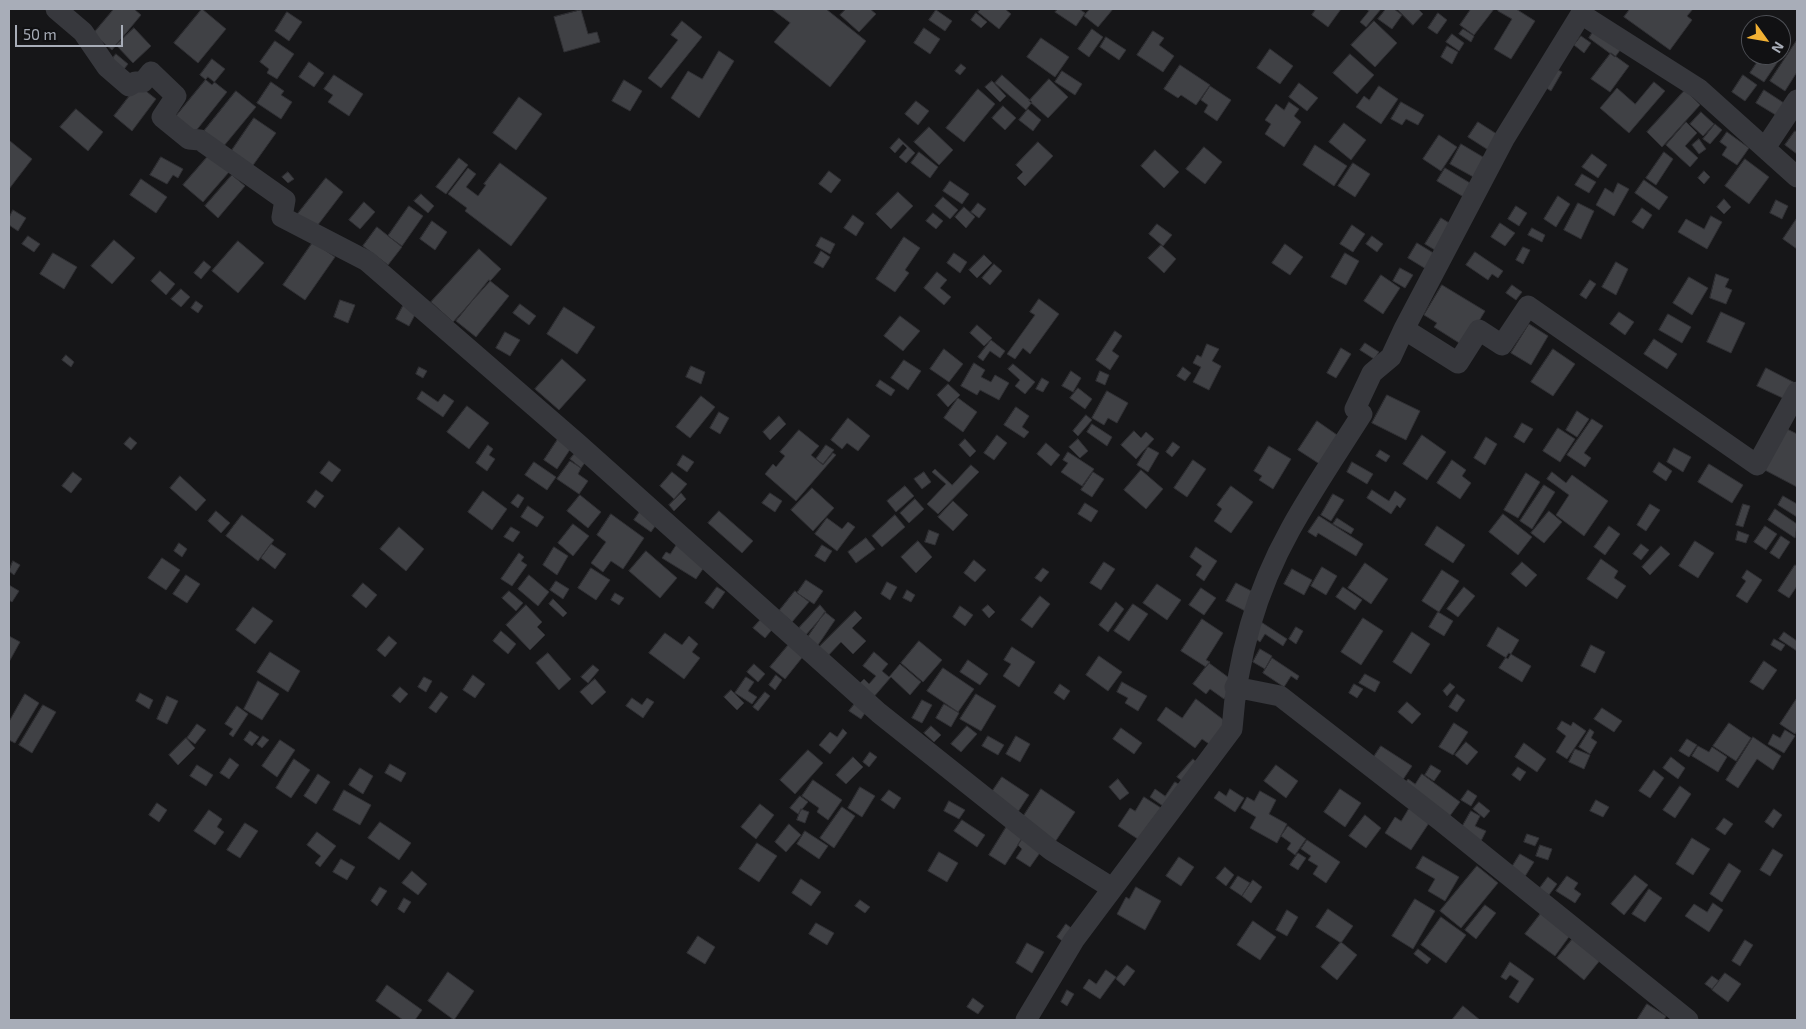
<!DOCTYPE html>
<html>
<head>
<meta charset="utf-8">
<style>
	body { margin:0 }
	#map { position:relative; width:1806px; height:1029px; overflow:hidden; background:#161618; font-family:"Exo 2",sans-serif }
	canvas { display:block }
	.frame { position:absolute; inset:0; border:10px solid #a8adb8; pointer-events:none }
	.north { position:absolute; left:1741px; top:15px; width:50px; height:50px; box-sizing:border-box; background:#111113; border:1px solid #4d4f55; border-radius:50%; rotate:122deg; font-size:14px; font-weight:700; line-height:20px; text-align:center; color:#a8adb8 }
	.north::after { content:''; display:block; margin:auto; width:18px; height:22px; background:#f2b134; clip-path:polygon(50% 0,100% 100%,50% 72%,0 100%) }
	.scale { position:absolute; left:15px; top:25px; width:108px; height:22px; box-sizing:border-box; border:2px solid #a8adb8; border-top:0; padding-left:6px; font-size:15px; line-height:18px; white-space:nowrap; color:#a8adb8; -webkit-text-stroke:4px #111113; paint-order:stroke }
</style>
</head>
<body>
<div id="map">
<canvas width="1806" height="1029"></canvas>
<div class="frame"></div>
<div class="north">N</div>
<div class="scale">50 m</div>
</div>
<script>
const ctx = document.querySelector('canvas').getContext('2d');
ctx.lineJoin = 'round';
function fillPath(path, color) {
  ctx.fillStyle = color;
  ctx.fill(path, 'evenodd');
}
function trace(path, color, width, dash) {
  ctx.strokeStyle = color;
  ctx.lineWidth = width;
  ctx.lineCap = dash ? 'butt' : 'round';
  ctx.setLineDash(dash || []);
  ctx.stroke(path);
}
const building = new Path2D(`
	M114,9H134L141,15L112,50L93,34Z
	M202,9L226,29L198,63L174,43Z
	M772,9H826L866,41L830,87L774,42L790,23Z
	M846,9H870L876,14L859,32L840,15Z
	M981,9H1005L1011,14L999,29L978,12Z
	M1058,9H1079L1085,13L1076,26L1055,12Z
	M1090,9H1113L1098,27L1084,16Z
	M1316,9H1341L1328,27L1312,15Z
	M1366,9H1381L1366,27L1360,22L1369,11Z
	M1386,9H1394L1402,15L1392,29L1378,19Z
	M1397,9H1418L1423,14L1413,25Z
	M1471,9H1494L1474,35L1460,25Z
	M1499,9H1516L1535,21L1511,59L1494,49L1512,19L1498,11Z
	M1630,9H1693L1687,16L1692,20L1670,50L1624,17Z
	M581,10L588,34L597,32L600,42L564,52L554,17Z
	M936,10L952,21L945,31L929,20Z
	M287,12L302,22L289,41L275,31Z
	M976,13L987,22L981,28L971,20Z
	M1438,13L1447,20L1437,34L1428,28Z
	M682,21L702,37L661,88L648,78L678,40L671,35Z
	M1374,21L1397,43L1375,67L1351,45Z
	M134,28L151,46L133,63L116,45Z
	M924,28L940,39L930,54L914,43Z
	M1092,29L1103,37L1089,57L1078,49Z
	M1463,29L1474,36L1471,42L1459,34Z
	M1594,30L1621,49L1615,57L1589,38Z
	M1153,31L1164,38L1159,45L1174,56L1163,72L1137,55Z
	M1452,34L1464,43L1459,51L1446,42Z
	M1581,36L1591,43L1584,53L1574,45Z
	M1106,37L1126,50L1119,60L1100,47Z
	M1041,38L1069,57L1055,77L1027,57Z
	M1797,40V72L1785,91L1770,81Z
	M275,41L294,54L277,79L267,73L269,69L260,62Z
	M1447,46L1458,52L1452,64L1441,57Z
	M1270,49L1293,66L1280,84L1257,68Z
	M719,51L734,61L699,118L671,98L688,71L702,79Z
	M1611,53L1629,66L1610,92L1591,79Z
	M116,54L128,64L121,73L109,63Z
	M1350,54L1374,75L1357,94L1333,73Z
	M1762,55L1781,57L1764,82L1750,73Z
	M212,59L225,69L212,85L200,75Z
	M309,62L324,73L314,87L299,77Z
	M961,64L966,68L960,75L955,71Z
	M1180,65L1210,85L1196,105L1181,95L1178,98L1164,89Z
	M1556,69L1562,72L1551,91L1545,87Z
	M1062,71L1082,84L1075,95L1055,82Z
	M334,75L363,94L349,116L328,102L333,95L324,89Z
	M1002,75L1032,102L1026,110L995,83Z
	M1743,75L1757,85L1745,101L1732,92Z
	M208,77L227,92L195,132L176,116Z
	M1049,79L1068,97L1048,118L1029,101Z
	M624,80L642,91L630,111L612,101Z
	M992,81L1006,96L1000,102L985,87Z
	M271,82L284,91L281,95L292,102L281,119L257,103Z
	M1654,82L1665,91L1629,133L1600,108L1617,88L1635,104Z
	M1299,83L1318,98L1307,111L1289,97Z
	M138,85L156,99L132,131L114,116Z
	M1210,86L1231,100L1217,121L1204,112L1208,105L1201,100Z
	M1379,86L1398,99L1381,124L1356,107L1364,96L1369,100Z
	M978,89L995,104L964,142L946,128Z
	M1685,90L1700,105L1662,147L1647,132Z
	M1764,90L1787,105L1779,117L1756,103Z
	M236,91L256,107L223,147L204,131Z
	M519,97L542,114L516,150L493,133Z
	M916,101L929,111L918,125L905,114Z
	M1289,102L1299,109L1294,116L1301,122L1284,147L1265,134L1271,124L1265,120L1276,104L1284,110Z
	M1401,102L1424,115L1418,125L1406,119L1402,125L1391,119Z
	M1003,106L1016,118L1005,130L992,118Z
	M76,109L103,132L88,151L60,127Z
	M1028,109L1041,120L1033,131L1019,120Z
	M1701,112L1714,124L1703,136L1690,124Z
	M254,118L276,133L251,168L230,153Z
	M1478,122L1506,140L1496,155L1468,137Z
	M1686,122L1697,133L1685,146L1698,158L1690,167L1666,145Z
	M1344,123L1366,140L1351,160L1329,142Z
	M1715,124L1722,130L1710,144L1703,139Z
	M929,127L953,150L939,165L914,142Z
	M1795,131L1797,132V154L1785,145Z
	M1727,132L1749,148L1737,165L1722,155L1727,147L1720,142Z
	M1439,135L1457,147L1441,171L1423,159Z
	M899,138L915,153L906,163L899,157L907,148L903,144L895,153L890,148Z
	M1699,139L1706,149L1699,154L1692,145Z
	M10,141L32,159L9,189V143Z
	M1038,142L1053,156L1025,186L1017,178L1023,172L1016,165Z
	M1461,144L1488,160L1477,179L1450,164Z
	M1315,145L1347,166L1334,186L1303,165Z
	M1204,147L1222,162L1205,184L1186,169Z
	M1155,150L1179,172L1164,188L1141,166Z
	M919,152L938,167L930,178L911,163Z
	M1664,152L1673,159L1656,185L1646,178Z
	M1592,154L1607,165L1598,178L1582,167Z
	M209,155L229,172L203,202L183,185Z
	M161,157L183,169L178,178L173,175L167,184L150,175Z
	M459,158L468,165L446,194L436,187Z
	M1745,159L1769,177L1749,204L1725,186Z
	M500,163L547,198L511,246L465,211L467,208L448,194L468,168L476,174L466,187L478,196L486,185L484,184Z
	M1353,163L1370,174L1355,197L1338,186Z
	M1445,168L1475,186L1467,199L1437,181Z
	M829,171L841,180L831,193L819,184Z
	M1704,171L1710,177L1704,184L1698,178Z
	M288,172L294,179L288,183L282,177Z
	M1582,174L1596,182L1589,193L1575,185Z
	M232,175L245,186L218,218L205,206Z
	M326,178L343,192L314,230L296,216Z
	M141,179L167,197L156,213L130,195Z
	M1644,180L1668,197L1659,210L1635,193Z
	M950,181L969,194L962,204L943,191Z
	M1618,183L1629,189L1614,216L1596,205L1605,188L1613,193Z
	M898,192L913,206L891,229L876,214Z
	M421,194L434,206L428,213L414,201Z
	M1558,196L1570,204L1556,227L1544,219Z
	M943,197L958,210L950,219L935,206Z
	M1724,199L1731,207L1724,214L1717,207Z
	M1776,200L1788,206L1782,219L1770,213Z
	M364,202L375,212L360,229L349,220Z
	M978,203L986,209L979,218L971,212Z
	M1578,203L1594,211L1581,239L1564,230Z
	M409,206L423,216L402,246L388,236Z
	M1516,206L1527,213L1519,226L1508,219Z
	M964,207L975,217L966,228L955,217Z
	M1642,208L1652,215L1643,229L1632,222Z
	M13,210L26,218L18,231L9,225V218Z
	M933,213L943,221L936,229L926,221Z
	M853,215L864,223L856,236L844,228Z
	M1711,216L1722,222L1707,249L1678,232L1686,219L1704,229Z
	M1441,218L1459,229L1443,255L1425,244Z
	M1797,218V249L1783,239Z
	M432,221L447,232L435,250L420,239Z
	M1500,223L1515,233L1505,246L1491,237Z
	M1157,224L1172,235L1163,246L1149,234Z
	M1352,225L1365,234L1353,252L1340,244Z
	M377,227L402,247L388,265L363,246Z
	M1532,228L1545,235L1542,242L1528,235Z
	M28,236L40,244L34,252L22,244Z
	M1372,236L1383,244L1377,252L1366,244Z
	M821,237L835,244L830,254L816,246Z
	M904,237L920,248L905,270L909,273L895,292L876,279Z
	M114,240L135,258L112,284L91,266Z
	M238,241L264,263L238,293L212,271Z
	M313,242L335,257L305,300L283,285Z
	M1417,243L1435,254L1426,269L1408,258Z
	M1285,244L1303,257L1290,275L1272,263Z
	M1161,245L1176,259L1164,273L1148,258Z
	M1523,247L1530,250L1523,264L1516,260Z
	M479,249L501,269L453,322L431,302Z
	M821,251L830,257L823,268L814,263Z
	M1475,252L1503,271L1498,278L1492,274L1488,280L1466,265Z
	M53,253L77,267L64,289L40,274Z
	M954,253L967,262L960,273L947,263Z
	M1345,253L1359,261L1346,285L1331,277Z
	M984,255L992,263L977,278L969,270Z
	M204,261L211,267L201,279L194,273Z
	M1616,262L1628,269L1616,295L1602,287Z
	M994,264L1002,271L990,285L982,278Z
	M1400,268L1413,275L1405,288L1393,281Z
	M160,271L175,284L166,295L151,281Z
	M937,272L947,280L940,288L951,297L944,305L924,288Z
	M1716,274L1729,279L1725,287L1732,290L1726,304L1710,298Z
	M1381,275L1400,288L1383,314L1364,301Z
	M1689,277L1708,288L1692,315L1673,303Z
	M489,280L509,296L476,337L456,321Z
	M1590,280L1596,284L1586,299L1580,295Z
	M1442,285L1485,311L1464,346L1434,327L1437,323L1424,315Z
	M1512,285L1522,292L1516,300L1506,293Z
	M181,289L190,297L181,307L171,299Z
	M1039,299L1059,314L1030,354L1023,348L1015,359L1007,354L1035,315L1030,312Z
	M340,300L355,305L348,323L334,317Z
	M196,301L203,306L198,313L191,308Z
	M404,304L417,311L409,326L396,319Z
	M520,304L536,316L529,325L513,313Z
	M564,307L595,327L577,354L547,334Z
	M1619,312L1634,322L1625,335L1610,324Z
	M1721,312L1745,323L1731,353L1707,342Z
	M1668,314L1691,327L1682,343L1659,330Z
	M900,316L920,331L903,351L884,336Z
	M1529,324L1548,336L1531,365L1511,353Z
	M977,325L992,338L984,346L970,333Z
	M1115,331L1122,336L1112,351L1119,356L1110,370L1096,360Z
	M505,332L520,340L510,356L496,348Z
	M1654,339L1677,354L1667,369L1644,354Z
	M991,340L1005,351L1000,358L990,351L983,361L978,357Z
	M1365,343L1379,352L1374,359L1360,350Z
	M1207,344L1219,349L1212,361L1221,366L1209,390L1193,382L1201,367L1193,363L1197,355L1201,357Z
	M1341,348L1351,354L1336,378L1327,373Z
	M944,349L963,364L949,382L930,369Z
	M1553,349L1575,364L1553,396L1531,382Z
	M66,355L74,362L71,367L62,360Z
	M562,359L586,380L559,410L535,389Z
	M904,360L921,371L908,390L891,378Z
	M974,363L985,370L981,377L991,382L995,375L1009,383L999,400L980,390L977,395L961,386Z
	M1013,364L1035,382L1025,394L1015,386L1020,380L1008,369Z
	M691,366L705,372L701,384L686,377Z
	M419,367L427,371L423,378L416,374Z
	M1183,367L1191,373L1185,381L1177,376Z
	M1766,368L1797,384L1789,401L1757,386Z
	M1071,371L1081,378L1073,392L1062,386Z
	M1100,371L1109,375L1105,385L1096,381Z
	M1042,378L1049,382L1043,392L1036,389Z
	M880,380L895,390L891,396L876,386Z
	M948,384L960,395L948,407L937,395Z
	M1078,388L1092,399L1085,409L1070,398Z
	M422,391L438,402L444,394L454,401L443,417L417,399Z
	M1107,391L1128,403L1117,423L1108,418L1104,425L1092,418Z
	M1387,395L1420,411L1406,440L1372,423Z
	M701,396L715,407L690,438L676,427Z
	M958,398L977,412L963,432L944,418Z
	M467,406L489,423L469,449L447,432Z
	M1016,407L1029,416L1022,427L1029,432L1024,438L1004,425Z
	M1577,411L1589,419L1577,437L1566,430Z
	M719,412L729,418L720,434L710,428Z
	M1086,415L1092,420L1078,436L1073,431Z
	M779,416L786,424L770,440L763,432Z
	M848,418L870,436L858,451L847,443L842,449L831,440Z
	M1592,419L1603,426L1584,453L1591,458L1585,467L1567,455Z
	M1317,421L1350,444L1332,472L1298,450Z
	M1522,423L1533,429L1524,443L1514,437Z
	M1092,424L1112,437L1107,446L1087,432Z
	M1781,426L1797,434V487L1761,468Z
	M1558,428L1575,439L1560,462L1543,451Z
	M799,430L819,446L811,455L823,465L833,453L836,455L796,501L765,474L773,464L776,467L785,456L780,452Z
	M1134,431L1141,438L1146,432L1154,439L1136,459L1121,445Z
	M997,435L1007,443L994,460L984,453Z
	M1422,435L1446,452L1427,480L1403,464Z
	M560,436L573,445L557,469L544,460Z
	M130,437L137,443L131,450L124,444Z
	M1486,437L1497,444L1485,465L1474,458Z
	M965,439L976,451L970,457L959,445Z
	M1078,439L1088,451L1080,458L1069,447Z
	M1173,442L1180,447L1172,457L1166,452Z
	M1046,443L1060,455L1051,466L1037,454Z
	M488,445L493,449L489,455L495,459L487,471L476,463Z
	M826,445L834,450L823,464L816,459Z
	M1269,446L1291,459L1273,489L1259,480L1262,476L1254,471Z
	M1148,447L1159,453L1148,472L1137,465Z
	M1674,448L1691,457L1683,472L1667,462Z
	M1380,450L1390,456L1386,462L1376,456Z
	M577,451L587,460L581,468L570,459Z
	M1068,452L1094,469L1082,486L1061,472L1068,463L1063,460Z
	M683,455L694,462L687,472L677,465Z
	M1193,460L1206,469L1187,497L1174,488Z
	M1452,460L1466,470L1462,476L1471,483L1460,499L1437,483Z
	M329,461L341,470L332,482L320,473Z
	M570,461L581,468L578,474L588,481L579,494L557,479Z
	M534,462L556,477L547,490L525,475Z
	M1352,462L1373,474L1367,484L1347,472Z
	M1659,462L1672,471L1666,481L1653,472Z
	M1709,464L1743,485L1732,503L1698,482Z
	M971,465L979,472L938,514L927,504L946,484L932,472L935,469L952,485Z
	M1141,470L1163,489L1146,509L1124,490Z
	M73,472L82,479L71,493L62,486Z
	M672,472L687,484L674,499L660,486Z
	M924,472L931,482L922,489L914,479Z
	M1093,472L1104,479L1092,497L1081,490Z
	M1552,472L1566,483L1572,475L1608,501L1584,536L1556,515L1569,495L1547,479Z
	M1526,473L1540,482L1518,518L1504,510Z
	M180,476L206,500L196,511L170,488Z
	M1544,485L1555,492L1532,529L1520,521Z
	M905,486L914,496L896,512L887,501Z
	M1231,486L1253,502L1231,533L1214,521L1222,509L1217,505Z
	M812,488L834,508L813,531L791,510Z
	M316,490L324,496L315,508L307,502Z
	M1372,490L1389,501L1395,491L1406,499L1400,508L1397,505L1391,514L1367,498Z
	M483,491L507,509L492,530L468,512Z
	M681,493L686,499L674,511L669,505Z
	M770,493L782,501L775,512L762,503Z
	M518,494L524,498L518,508L511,503Z
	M1333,494L1344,500L1331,521L1321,515Z
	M580,495L601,512L588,528L567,511Z
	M1783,496L1797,504V517L1778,505Z
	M915,499L924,509L909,523L900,513Z
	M953,501L968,515L953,531L938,517Z
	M1085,503L1098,511L1091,522L1078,514Z
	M1650,504L1660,510L1646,531L1637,525Z
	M1743,504L1750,506L1743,527L1736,525Z
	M528,506L544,517L537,527L521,517Z
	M1775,509L1797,524L1795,538L1768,520Z
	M641,510L658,522L651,532L634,520Z
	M216,511L230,523L221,533L208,521Z
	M719,511L753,541L742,553L708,523Z
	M1549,511L1562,522L1544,543L1531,533Z
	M611,514L644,538L623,569L611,561L603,572L591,563L606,542L597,535Z
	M1503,514L1532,537L1518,555L1489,532Z
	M242,515L274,540L258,561L226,536Z
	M895,515L905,527L882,547L872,536Z
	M1319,516L1363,544L1356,556L1318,533L1316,537L1308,532Z
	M827,518L842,529L848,522L855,527L837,551L815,534Z
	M1337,518L1354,529L1351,534L1333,524Z
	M573,524L589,536L573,556L558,543Z
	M1437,526L1465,545L1453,563L1425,545Z
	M1609,526L1620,534L1605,555L1594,547Z
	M1765,526L1777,534L1766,550L1754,542Z
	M399,527L424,549L406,571L380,549Z
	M511,527L520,532L513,542L504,537Z
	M929,530L939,534L935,545L925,542Z
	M1738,531L1749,535L1746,543L1736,540Z
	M1781,536L1790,542L1779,559L1770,553Z
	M866,538L875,549L856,563L848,552Z
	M679,541L709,560L696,579L662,558L666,552L670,554Z
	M918,541L932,557L916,573L901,557Z
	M1695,541L1714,553L1698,578L1679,566Z
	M179,543L187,549L182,557L174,551Z
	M271,544L286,554L275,569L261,558Z
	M1641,544L1649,550L1641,560L1633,554Z
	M822,545L832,551L825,562L815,556Z
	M1661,546L1670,554L1650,575L1642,567Z
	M554,547L568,556L557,575L543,565Z
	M1196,547L1217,561L1204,581L1196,575L1202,566L1190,557Z
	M646,551L677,578L660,598L629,571Z
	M519,553L524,557L521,561L527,565L512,586L501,579Z
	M162,558L180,570L166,590L148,578Z
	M1601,559L1618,571L1614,578L1626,586L1617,599L1587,579Z
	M974,560L986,570L975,582L964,573Z
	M13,561L20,565L14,575L9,571Z
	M1104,562L1115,569L1101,590L1090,583Z
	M1522,562L1537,575L1526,587L1511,574Z
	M1365,563L1388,579L1371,604L1348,588Z
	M1795,565L1797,566V586L1789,598L1778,591Z
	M1322,567L1337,576L1326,595L1311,586Z
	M591,568L610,580L596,600L578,588Z
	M1043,568L1049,572L1041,582L1035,578Z
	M1292,569L1312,580L1304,595L1284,584Z
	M1442,570L1459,581L1439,612L1422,601Z
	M1747,570L1762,580L1747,603L1736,596L1746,581L1742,578Z
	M186,575L200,584L187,603L173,594Z
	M529,575L549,592L538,606L518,589Z
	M806,580L823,591L814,604L797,593Z
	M556,581L569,589L563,599L550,590Z
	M887,582L897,587L890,600L881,594Z
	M363,583L377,595L366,608L352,596Z
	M1236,583L1257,594L1247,612L1226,601Z
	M1157,584L1181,600L1167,620L1143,603Z
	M9,585L19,591L12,602L9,600Z
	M717,587L725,592L713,609L705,603Z
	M1343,587L1362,600L1355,610L1336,597Z
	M1464,587L1475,596L1458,617L1447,609Z
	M1201,588L1216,598L1204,615L1189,605Z
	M907,590L915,595L911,602L903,598Z
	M509,591L523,603L516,611L502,598Z
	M795,591L809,602L792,622L779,611Z
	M615,593L624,598L619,605L611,600Z
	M1040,596L1050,604L1032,628L1021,620Z
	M553,599L567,613L563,617L549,604Z
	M1116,602L1124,609L1108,632L1099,625Z
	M1133,604L1148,614L1129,641L1114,631Z
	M526,605L542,622L537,627L545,635L530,650L506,625Z
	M820,605L826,612L805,636L798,629Z
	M988,605L995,612L989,618L982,610Z
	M960,606L973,615L965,626L953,617Z
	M253,607L273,621L255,644L236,630Z
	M855,611L862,618L852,628L866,641L853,654L841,642L825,659L816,650Z
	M825,612L835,620L816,648L805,641Z
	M1438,612L1453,621L1444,636L1429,627Z
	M764,616L775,626L765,638L753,628Z
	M1363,618L1383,631L1361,665L1341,652Z
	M1202,619L1223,633L1206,660L1210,662L1206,667L1181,651Z
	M1258,620L1287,639L1283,646L1265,634L1260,642L1249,634Z
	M1296,627L1303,631L1296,644L1289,639Z
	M1498,627L1519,640L1508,659L1487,646Z
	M501,631L516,644L508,654L493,641Z
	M1412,632L1430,644L1411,674L1393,662Z
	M1784,632L1797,641V651L1779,639Z
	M665,633L682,645L689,636L698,644L692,652L700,658L684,679L649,653Z
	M9,636L20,642L9,662Z
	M389,636L397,643L385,657L377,650Z
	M1774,639L1785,645L1781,651L1771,645Z
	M919,641L942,660L923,682L901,663Z
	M790,643L805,654L785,679L770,667Z
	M1591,645L1605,652L1595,673L1581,666Z
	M1012,647L1035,662L1019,687L1003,676L1011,664L1004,660Z
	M1260,649L1272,656L1265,669L1253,662Z
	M270,652L300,671L288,692L257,672Z
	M874,652L888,664L882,671L889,677L900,664L921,682L910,695L891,677L872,699L857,686L864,679L869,684L876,676L863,666Z
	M548,653L571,679L559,690L536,663Z
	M1509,653L1531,666L1522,682L1499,668Z
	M1099,656L1122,672L1108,691L1086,675Z
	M1272,658L1299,676L1297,680L1291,676L1284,687L1263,673Z
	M968,660L988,674L980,685L960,672Z
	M1764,661L1777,670L1763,690L1750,682Z
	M1209,663L1236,683L1224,699L1210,689L1206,694L1193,684Z
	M754,664L765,674L758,682L747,672Z
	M593,665L599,670L588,683L581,677Z
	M943,668L974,689L958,712L927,691Z
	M1365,674L1380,682L1375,692L1359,683Z
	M473,675L485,684L475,698L463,690Z
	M776,675L782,680L775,690L769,685Z
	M424,677L432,681L426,692L418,687Z
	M746,677L754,682L748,691L757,697L752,704L735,693Z
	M595,679L606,692L592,705L580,692Z
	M258,681L279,694L262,720L244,709Z
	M1122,682L1147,696L1138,711L1125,703L1128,698L1117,692Z
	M1450,683L1455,687L1447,696L1443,691Z
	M1060,684L1070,691L1064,700L1054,693Z
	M1354,684L1363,689L1357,698L1349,693Z
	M400,687L408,694L400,703L392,696Z
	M731,690L744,703L737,710L724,697Z
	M441,692L448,697L436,713L429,708Z
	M765,692L770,696L758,711L753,707Z
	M140,693L153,700L149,709L136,701Z
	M25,694L39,703L15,743L9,740V722Z
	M976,694L996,706L981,731L960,719Z
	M1457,694L1465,700L1457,712L1449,707Z
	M167,696L178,701L167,724L157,719Z
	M632,698L642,705L647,698L654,702L643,718L626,706Z
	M1797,698V731L1795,734L1780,724Z
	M1196,699L1225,721L1222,753L1202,739L1195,748L1157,720L1166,707L1182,718Z
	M922,700L932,705L922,723L912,718Z
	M856,702L867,710L861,719L849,711Z
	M1407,702L1421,714L1412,724L1398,712Z
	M944,704L959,713L951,727L936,718Z
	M43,705L56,712L32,753L19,745Z
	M237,706L248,714L233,737L229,734L233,729L225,724Z
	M1602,708L1622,721L1614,732L1594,719Z
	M1562,721L1571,726L1573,722L1586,731L1567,759L1556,752L1566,736L1557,729Z
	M1454,723L1468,732L1453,755L1439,747Z
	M1729,723L1751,738L1736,761L1713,746Z
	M197,724L206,730L195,744L187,738Z
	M931,726L941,735L934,742L924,733Z
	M967,726L977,734L961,752L951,744Z
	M1121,728L1142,743L1134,754L1113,739Z
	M843,729L847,733L830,754L819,745L830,732L837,737Z
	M1590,729L1594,732L1591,738L1597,742L1590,754L1579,747Z
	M1785,730L1795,736L1784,753L1768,744L1773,734L1780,738Z
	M250,731L259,737L252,746L244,740Z
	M263,736L269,740L262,748L257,744Z
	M988,736L1004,745L998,755L982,746Z
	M1016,736L1030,744L1020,762L1006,754Z
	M1753,737L1781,756L1773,770L1757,759L1738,788L1726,780Z
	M186,738L195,748L178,765L169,755Z
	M1687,739L1697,745L1689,757L1679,751Z
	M280,740L295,750L277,777L262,766Z
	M1466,742L1478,752L1467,765L1455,755Z
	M1524,743L1546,759L1537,772L1515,757Z
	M1381,746L1412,766L1396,790L1365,770Z
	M1698,746L1709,752L1712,747L1727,757L1718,772L1692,756Z
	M1575,749L1590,755L1584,769L1569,762Z
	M808,750L823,763L795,794L780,780Z
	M870,752L877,757L869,767L863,762Z
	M853,757L863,767L846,784L836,775Z
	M1671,757L1685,768L1678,779L1663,768Z
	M230,758L239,765L229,779L220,773Z
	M294,759L310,770L291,798L276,788Z
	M1193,759L1206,770L1191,788L1177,777Z
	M390,764L406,773L401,782L385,773Z
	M197,765L213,775L206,786L190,776Z
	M1276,765L1298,781L1286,798L1264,781Z
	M1431,765L1441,771L1434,781L1425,775Z
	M1518,767L1526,772L1520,781L1512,775Z
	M360,768L373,776L363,794L349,785Z
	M1654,770L1664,778L1650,798L1639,791Z
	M318,774L330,782L316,804L304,796Z
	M1422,774L1460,802L1444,824L1399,791L1408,779L1415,784Z
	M1002,777L1029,795L1014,818L987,799Z
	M1118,779L1129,793L1120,800L1109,787Z
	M813,780L842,800L828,820L817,812L819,808L802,796Z
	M1175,782L1188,790L1173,813L1150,797L1155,789L1165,796Z
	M1680,786L1691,794L1675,818L1663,810Z
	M860,787L875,796L862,817L848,808Z
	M1041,789L1075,812L1053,845L1019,823Z
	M1230,789L1244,798L1235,812L1214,798L1219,791L1226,796Z
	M1340,789L1361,803L1345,827L1324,812Z
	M344,790L371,805L360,825L333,810Z
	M889,790L901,798L894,809L881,800Z
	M1468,790L1477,796L1471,806L1461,800Z
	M1260,791L1276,800L1269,814L1287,824L1277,843L1250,828L1256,817L1241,808L1247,797L1254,801Z
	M800,796L808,802L798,814L790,808Z
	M1144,797L1172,815L1147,845L1118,826L1130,808L1135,811Z
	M1596,800L1609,807L1603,817L1590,811Z
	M949,801L965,810L959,819L944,811Z
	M1479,802L1490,811L1484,818L1473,809Z
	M157,803L167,810L159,822L149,815Z
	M760,804L774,815L756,839L741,827Z
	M842,807L855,816L834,848L820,838Z
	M1410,807L1431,820L1411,850L1385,833L1395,817L1401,821Z
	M801,809L809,812L805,823L797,820Z
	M1774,809L1782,815L1773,828L1765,822Z
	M209,810L222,819L217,827L224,832L215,845L194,831Z
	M1471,811L1480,816L1475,826L1486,831L1479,845L1458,834Z
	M1365,815L1381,828L1366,848L1349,836Z
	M1724,818L1733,824L1725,835L1716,829Z
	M962,820L985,835L977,847L954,831Z
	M1010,821L1027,831L1005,865L989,855Z
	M380,822L411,843L399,860L368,838Z
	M245,823L258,831L240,858L227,850Z
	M789,824L801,835L786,852L775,842Z
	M1288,826L1306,839L1295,855L1287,849L1291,843L1281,836Z
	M805,831L828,846L819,859L797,844Z
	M317,832L336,846L320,867L315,863L321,856L307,845Z
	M1025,834L1044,847L1030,867L1016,858L1022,849L1018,845Z
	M1527,834L1539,838L1535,846L1524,842Z
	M1692,838L1710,849L1693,875L1676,864Z
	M1307,840L1340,862L1326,883L1313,874L1318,866L1308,860L1311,856L1301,849Z
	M757,843L777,856L759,882L739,869Z
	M1540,845L1552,849L1548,860L1536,856Z
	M1773,849L1783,855L1770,876L1760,870Z
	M939,852L958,863L947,882L928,871Z
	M1298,853L1306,858L1298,870L1290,865Z
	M1520,854L1534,862L1524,878L1510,870Z
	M1423,856L1459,877L1445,901L1428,891L1435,879L1416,868Z
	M1179,857L1194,867L1181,886L1166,876Z
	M341,859L355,867L347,880L333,872Z
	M1729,863L1741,871L1722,902L1710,894Z
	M1477,866L1498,883L1461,928L1440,911Z
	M1225,867L1234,875L1226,886L1216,878Z
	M412,871L427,884L418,895L402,883Z
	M1635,875L1648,885L1624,915L1611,904Z
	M1238,876L1250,883L1242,896L1230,888Z
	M1567,876L1578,883L1574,889L1581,894L1575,903L1556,891Z
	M1548,877L1557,884L1549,895L1539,889Z
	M801,879L821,892L811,906L792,893Z
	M1253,880L1262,887L1251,903L1242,896Z
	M380,887L387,891L377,906L371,901Z
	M1136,887L1161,901L1145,930L1117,914L1126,897L1129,899Z
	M1649,889L1662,898L1645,922L1632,914Z
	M404,898L411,902L404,913L398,909Z
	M1415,899L1435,911L1413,949L1392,936Z
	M860,900L870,907L865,913L855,906Z
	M1713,903L1723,910L1709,932L1685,916L1694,904L1707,912Z
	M1485,905L1496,913L1476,939L1465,930Z
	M1328,909L1353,926L1341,943L1316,927Z
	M1287,910L1298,917L1287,936L1276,930Z
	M1542,912L1571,934L1555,956L1525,934Z
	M1441,917L1466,935L1446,963L1421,945Z
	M1253,921L1276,937L1260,960L1237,945Z
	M816,923L834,933L827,945L809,934Z
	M1066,924L1075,931L1069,946L1057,937Z
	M698,936L715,947L705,964L687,953Z
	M1574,937L1601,959L1584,980L1557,958Z
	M1745,940L1753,945L1740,966L1732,961Z
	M1341,942L1357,955L1337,980L1321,967Z
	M1027,943L1044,952L1032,973L1016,963Z
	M1418,949L1431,959L1427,964L1414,954Z
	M1510,962L1534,979L1518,1003L1509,997L1519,981L1510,975L1506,980L1501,977Z
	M1127,965L1135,971L1124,986L1116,979Z
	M1106,970L1116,977L1100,999L1083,988L1089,979L1096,984Z
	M448,972L474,991L454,1020L428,1001Z
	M1725,973L1741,984L1728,1002L1712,990Z
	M1712,976L1719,981L1712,989L1705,984Z
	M387,985L422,1010L415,1020H403L376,1001Z
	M1067,990L1074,994L1067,1006L1061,1002Z
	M973,998L984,1006L978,1014L967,1007Z
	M1647,1004L1666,1016L1664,1020H1637Z
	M1463,1006L1480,1020H1452Z`);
fillPath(building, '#404145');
trace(building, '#303034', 1);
trace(new Path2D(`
	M56,9L83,32L107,67L129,86L135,82H143L151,72L176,96L162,117L189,139L200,140L285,200L282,217L367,261L578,444L879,713L1051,850L1112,888
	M1584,9L1581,14L1699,89L1797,177
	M1765,148L1797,100
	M1404,329L1458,363L1479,330L1502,345L1528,306L1757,465L1797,392
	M1235,687L1280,696L1441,821L1688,1020
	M1026,1020L1074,940L1232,729C1237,659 1256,591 1290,530C1312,490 1338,452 1362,414L1355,409L1372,373L1391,357L1404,329L1504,139L1581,14`), '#37383d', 21);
</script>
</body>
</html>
